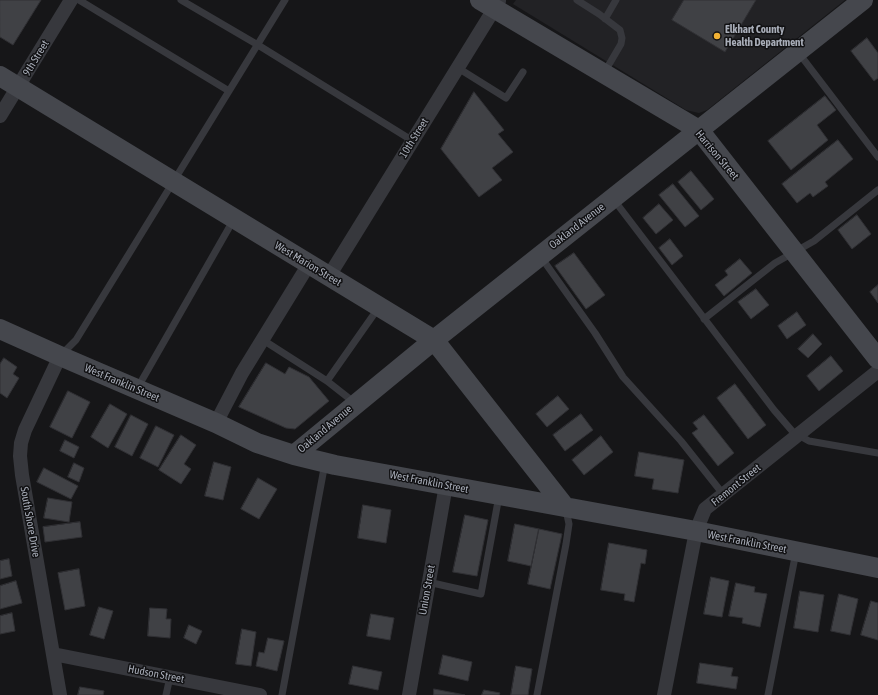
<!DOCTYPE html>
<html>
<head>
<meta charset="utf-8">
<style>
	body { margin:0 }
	canvas { display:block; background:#161618 }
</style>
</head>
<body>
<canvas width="878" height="695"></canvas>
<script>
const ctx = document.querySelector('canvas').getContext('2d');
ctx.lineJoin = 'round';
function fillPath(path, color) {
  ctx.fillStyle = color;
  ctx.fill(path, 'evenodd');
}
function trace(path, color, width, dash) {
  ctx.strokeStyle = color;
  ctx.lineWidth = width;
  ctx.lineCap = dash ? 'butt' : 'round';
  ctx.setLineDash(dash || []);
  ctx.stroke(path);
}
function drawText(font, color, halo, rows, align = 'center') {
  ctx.font = font + ' "Asap Condensed",sans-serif';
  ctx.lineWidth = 3;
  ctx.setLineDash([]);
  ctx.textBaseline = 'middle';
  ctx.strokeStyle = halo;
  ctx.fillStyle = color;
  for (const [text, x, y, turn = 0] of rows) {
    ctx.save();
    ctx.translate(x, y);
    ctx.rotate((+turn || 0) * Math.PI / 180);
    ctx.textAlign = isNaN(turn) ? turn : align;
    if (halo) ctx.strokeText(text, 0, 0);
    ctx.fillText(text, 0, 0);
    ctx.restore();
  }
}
fillPath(new Path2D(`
	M516,0H845L707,110L699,113L686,110L513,4Z`), '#222225');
const building = new Path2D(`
	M0,0H41L13,45L0,37Z
	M684,0H756L725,52L672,20Z
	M867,38L878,53V78L874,81L851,51Z
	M474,92L504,130L498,134L513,152L492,168L502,180L479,197L441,149Z
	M825,96L836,110L817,125L828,140L791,170L768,141Z
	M838,140L853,159L825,182L828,186L813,197L810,193L797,203L782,184Z
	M691,171L714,199L701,210L678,182Z
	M673,184L699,216L685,227L659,195Z
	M659,204L673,220L656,234L643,218Z
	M857,215L871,234L852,249L838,230Z
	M670,239L683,256L672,265L659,248Z
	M574,253L605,295L586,309L555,266Z
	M740,259L752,273L724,296L715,285L728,275L725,271Z
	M878,285V303L870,292Z
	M756,289L769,305L751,319L738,302Z
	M797,312L806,325L787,339L778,326Z
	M813,334L822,344L808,358L798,349Z
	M831,356L843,371L819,391L807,376Z
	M4,358L17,367L13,374L19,378L7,398L0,393V364Z
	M266,363L285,374L289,367L309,377L329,401L295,429L286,428L239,407Z
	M735,384L766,425L748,439L717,398Z
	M68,391L90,402L72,438L50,427Z
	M558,396L569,409L547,427L536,414Z
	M110,404L127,414L108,448L91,437Z
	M581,414L593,430L565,451L553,435Z
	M131,415L148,424L132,456L115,447Z
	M704,415L734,453L718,466L692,433L698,429L693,423Z
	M156,426L174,435L158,467L140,458Z
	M181,435L196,445L184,464L191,469L181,484L159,470Z
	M601,436L613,452L584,475L572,460Z
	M65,440L79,447L74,458L60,451Z
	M639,452L684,460L678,493L652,489L654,479L635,476Z
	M214,462L231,467L223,500L205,496Z
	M74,463L84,468L79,482L68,477Z
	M44,468L78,486L71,499L37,482Z
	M258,478L277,489L259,519L241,509Z
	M48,498L72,502L69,522L44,518Z
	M363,505L391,510L386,543L358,538Z
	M465,515L488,520L477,576L453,572Z
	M80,522L82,537L45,542L43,527Z
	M515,524L539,529L531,566L508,561Z
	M539,529L562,534L550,589L528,584Z
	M609,543L647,550L645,564L641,563L634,602L624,600L625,594L601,590Z
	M9,559L12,576L0,579V561Z
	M79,569L85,606L65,610L58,573Z
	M711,577L729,581L722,617L704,614Z
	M16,581L22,603L0,609V586Z
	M736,583L755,587L754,592L767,594L760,627L742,623L743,618L729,616Z
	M800,591L824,595L818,632L794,628Z
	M839,594L858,599L850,635L831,631Z
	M871,601L878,603V640L861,635Z
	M99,607L113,611L104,639L90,635Z
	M150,608L167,609L166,619H171L170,638L148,636Z
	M12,613L15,631L0,634V616Z
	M371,614L394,618L390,640L367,636Z
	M189,625L202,631L196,644L184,638Z
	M242,629L256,632L251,666L236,664Z
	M268,638L284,641L277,671L256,666L259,652L264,653Z
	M443,655L472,662L468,681L439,674Z
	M700,663L733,668L731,676L738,677L736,689L697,683Z
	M353,666L382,672L378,690L349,684Z
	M516,666L532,669L528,695H511Z
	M80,687L104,691L103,695H78Z
	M434,689L465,695H434Z
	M484,690L500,693L499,695H482Z`);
fillPath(building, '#404145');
trace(building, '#303034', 1);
trace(new Path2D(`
	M79,0L229,91
	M181,0L258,45L413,141
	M577,0L599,14L620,30L622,38L621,44L604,73
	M605,19L616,0
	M798,52L878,157
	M458,68L506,98L523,72
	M614,200L774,410L793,432L809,441L878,453
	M541,257L595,333L623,377L681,441L723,494
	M704,319L775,263L814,241L878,190
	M263,340L327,381L355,403
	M62,354L76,340L285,0
	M327,381L379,307
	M138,387L234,219
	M428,582L481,594L499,496
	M166,695L170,677
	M282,695L325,463
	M537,695L566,544L569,524L566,510
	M768,695L796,552`), '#37383d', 7);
trace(new Path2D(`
	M0,116L71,0
	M329,276L499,1
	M216,423L242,373L309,264
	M53,654L260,695
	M60,695L22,475L20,456L21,443L25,430L60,356
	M409,695L446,485
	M664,695L696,531L705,509L878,371`), '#37383d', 14);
trace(new Path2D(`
	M480,0L699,130L878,359
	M0,76L434,340L565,507
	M0,329L60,356L216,423L257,443L294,455L335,465L696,531L878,568
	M294,455L434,340L863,0`), '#45474d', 20);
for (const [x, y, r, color] of [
	[717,36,4,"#f2b134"]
]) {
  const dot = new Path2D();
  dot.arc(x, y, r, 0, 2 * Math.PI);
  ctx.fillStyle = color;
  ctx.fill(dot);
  trace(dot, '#111113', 1.5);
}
drawText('bold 11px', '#a8adb8', '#111113', [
	["Elkhart County",725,30],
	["Health Department",725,43]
], 'left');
drawText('11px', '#a8adb8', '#111113', [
	["9th Street",36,58,-59],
	["10th Street",414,138,-58],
	["Harrison Street",717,155,50],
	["Oakland Avenue",577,226,-38],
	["West Marion Street",308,264,31],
	["West Franklin Street",122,383,23],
	["Oakland Avenue",325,429,-40],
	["West Franklin Street",429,482,11],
	["Fremont Street",736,485,-39],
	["South Shore Drive",30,522,80],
	["West Franklin Street",747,542,11],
	["Union Street",427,590,-80],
	["Hudson Street",156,674,11]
]);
</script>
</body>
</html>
